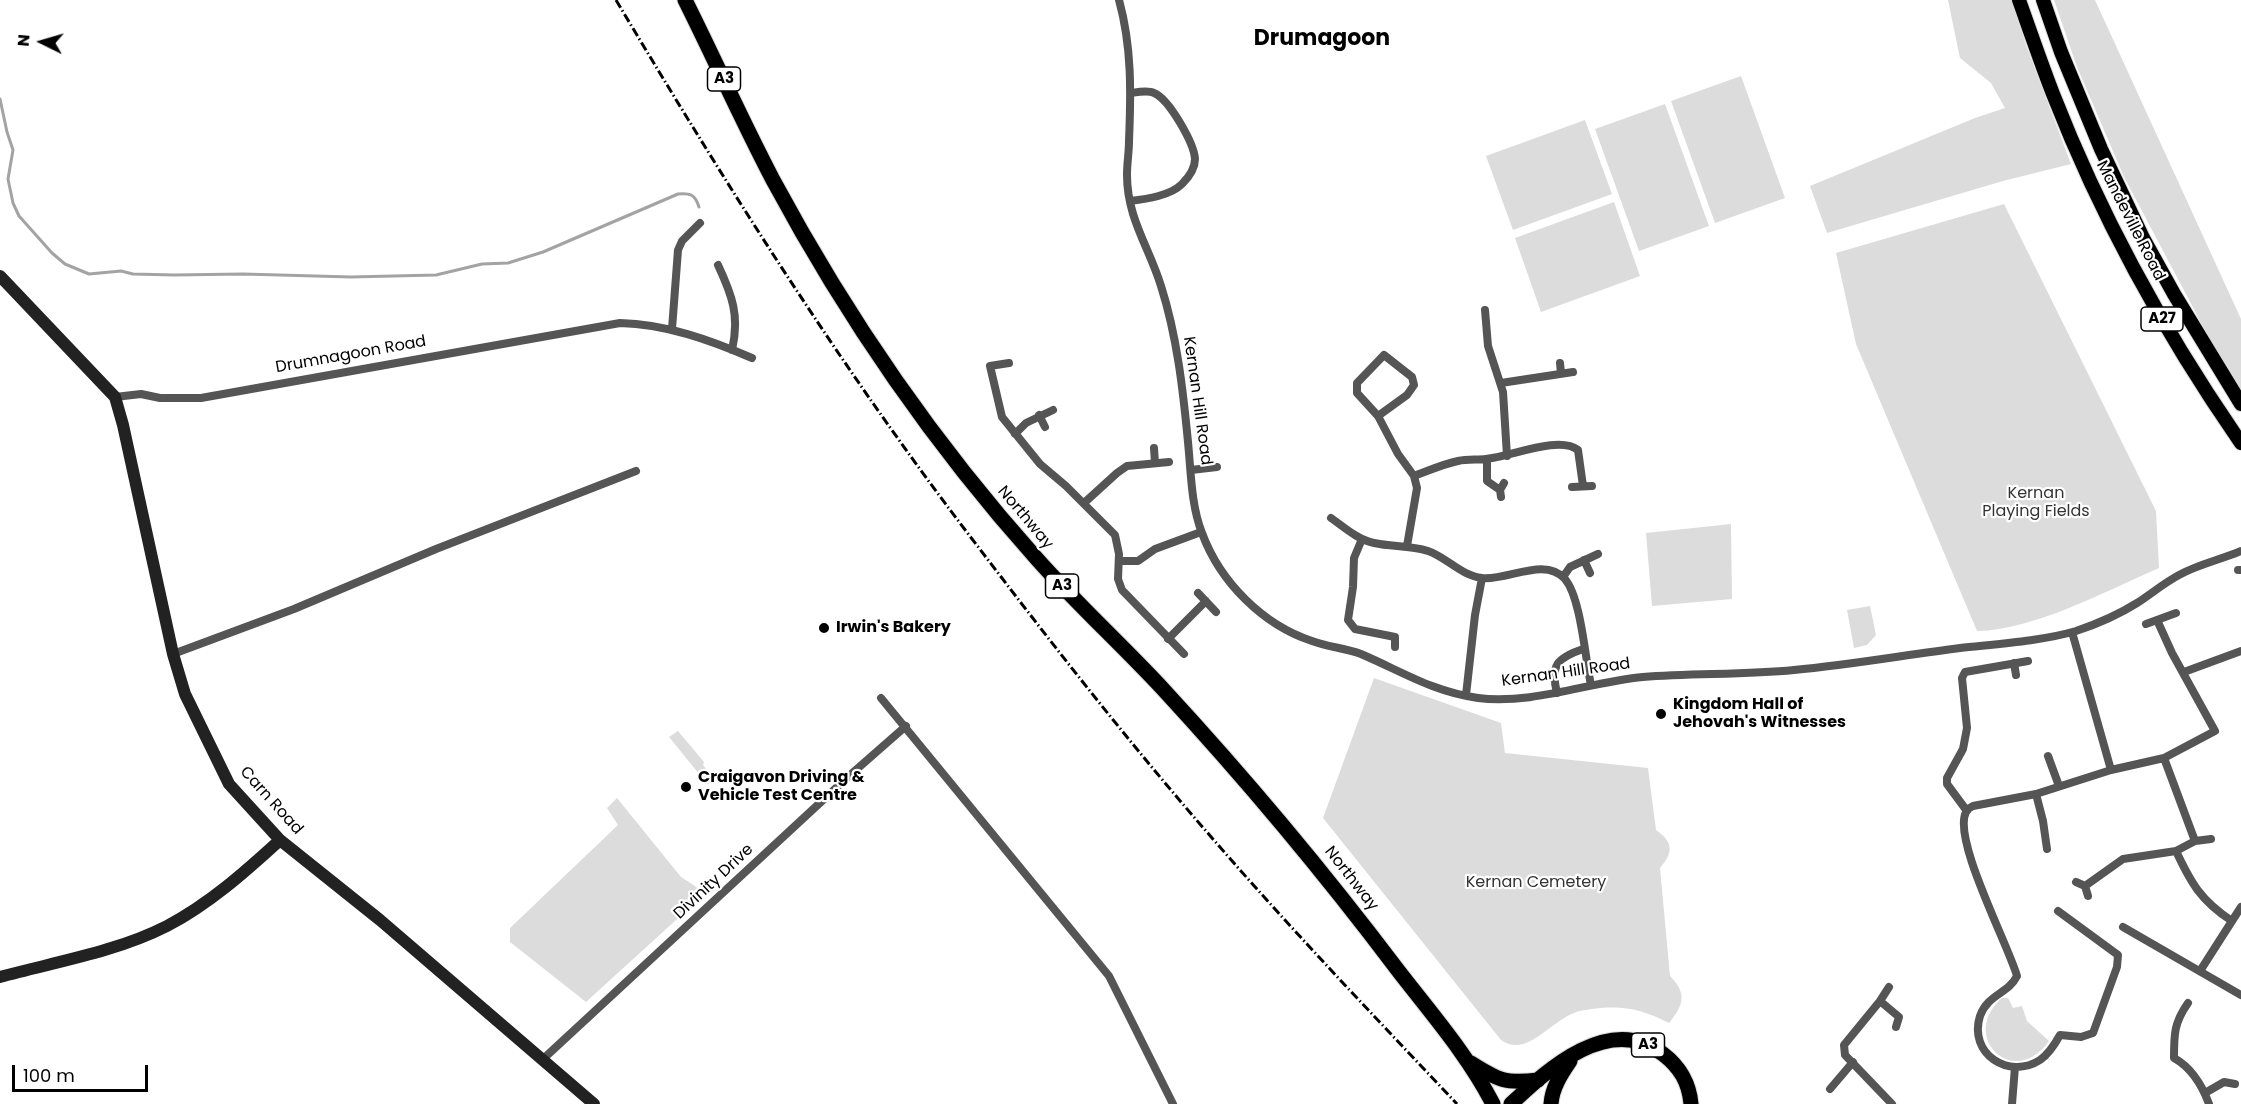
<!DOCTYPE html>
<html>
<head>
<meta charset="utf-8">
<style>
	body { margin:0 }
	#map { position:relative; width:2241px; height:1104px; overflow:hidden; background:#fff; font-family:Poppins,sans-serif }
	canvas { display:block }
	.north { position:absolute; left:12px; top:12px; width:60px; height:60px; -webkit-text-stroke:4px #fff; paint-order:stroke; rotate:275deg; font-size:16px; font-weight:700; line-height:24px; text-align:center; color:#000 }
	.north::after { content:''; display:block; margin:auto; width:21px; height:27px; background:#000; clip-path:polygon(50% 0,100% 100%,50% 72%,0 100%) }
	.scale { position:absolute; left:12px; top:1065px; width:136px; height:27px; box-sizing:border-box; border:3px solid #000; border-top:0; padding-left:8px; font-size:18px; line-height:21px; white-space:nowrap; color:#000; -webkit-text-stroke:4px #fff; paint-order:stroke }
</style>
</head>
<body>
<div id="map">
<canvas width="2241" height="1104"></canvas>
<div class="north">N</div>
<div class="scale">100 m</div>
</div>
<script>
const ctx = document.querySelector('canvas').getContext('2d');
ctx.lineJoin = 'round';
function fillPath(path, color) {
  ctx.fillStyle = color;
  ctx.fill(path, 'evenodd');
}
function trace(path, color, width, dash) {
  ctx.strokeStyle = color;
  ctx.lineWidth = width;
  ctx.lineCap = dash ? 'butt' : 'round';
  ctx.setLineDash(dash || []);
  ctx.stroke(path);
}
function drawText(font, color, halo, rows, align = 'center') {
  ctx.font = font + ' Poppins,sans-serif';
  ctx.lineWidth = 4.5;
  ctx.setLineDash([]);
  ctx.textBaseline = 'middle';
  ctx.strokeStyle = halo;
  ctx.fillStyle = color;
  for (const [text, x, y, turn = 0] of rows) {
    ctx.save();
    ctx.translate(x, y);
    ctx.rotate((+turn || 0) * Math.PI / 180);
    ctx.textAlign = isNaN(turn) ? turn : align;
    if (halo) ctx.strokeText(text, 0, 0);
    ctx.fillText(text, 0, 0);
    ctx.restore();
  }
}
fillPath(new Path2D(`
	M1948,0H2012L2026,45L2071,164L2003,181L1827,233L1810,186L1975,118L2005,108L1991,83L1960,58Z
	M2054,0H2095L2241,319V390L2226,370L2124,177L2077,67Z
	M1741,76L1785,198L1715,223L1671,101Z
	M1665,104L1709,226L1639,251L1595,129Z
	M1585,120L1612,194L1513,230L1486,156Z
	M1614,202L1640,276L1541,312L1515,238Z
	M2004,204L2156,511L2159,568C2106,591 2034,630 1977,631L1856,344L1836,253Z
	M1731,524L1732,599L1652,606L1646,533Z
	M1870,606L1876,635L1867,645L1854,648L1847,610Z
	M1374,678L1501,723L1505,753L1648,768L1656,830C1673,842 1674,852 1660,868L1670,976C1687,993 1684,1005 1669,1023C1641,1009 1623,1005 1592,1009C1587,1010 1580,1010 1574,1013C1555,1020 1533,1047 1514,1045C1510,1045 1504,1042 1501,1040L1323,818Z
	M678,731L704,762L703,765L710,774L708,785L669,737Z
	M617,798L681,877L695,886L700,892L697,896L698,900L586,1002L510,942V928L618,825L607,808Z
	M2002,998H2008L2013,1008L2022,1006L2027,1021L2049,1041C2014,1091 1958,1036 2002,998Z`), '#dcdcdc');
trace(new Path2D(`
	M0,99L7,132L13,150L8,179L13,203L19,216L52,253L65,264L89,274L121,271L133,274L174,275L243,274L351,277L436,275L482,264L508,263L543,252L678,194C690,193 695,194 699,207`), '#a3a3a3', 3);
const primary = new Path2D(`
	M2019,0C2030,31 2041,63 2053,94C2101,217 2166,335 2241,443
	M2043,0L2061,52L2101,149L2143,238L2174,294L2241,404`);
const highway = new Path2D(`
	M685,0C715,60 742,121 773,180C846,316 934,444 1037,559C1077,604 1121,644 1162,688C1246,779 1323,871 1397,969C1430,1012 1468,1055 1493,1104
	M1471,1063C1498,1080 1505,1084 1538,1080
	M1511,1104C1549,1068 1610,1013 1663,1054C1680,1067 1689,1082 1691,1104
	M1551,1104C1552,1088 1561,1074 1570,1061`);
trace(primary, '#dbdbdb', 16);
trace(highway, '#dbdbdb', 17);
trace(new Path2D(`
	M1119,0C1132,47 1131,93 1129,141C1129,152 1127,163 1127,175C1127,218 1149,247 1161,286C1177,336 1183,390 1188,442C1191,472 1191,505 1202,533C1220,582 1263,625 1312,641C1328,647 1345,648 1361,654C1401,671 1433,692 1478,698C1531,705 1590,682 1643,677C1694,673 1744,675 1794,670C1850,665 1905,655 1960,648C1996,644 2042,641 2076,631C2097,624 2118,615 2137,603C2151,594 2164,583 2179,575C2199,564 2220,560 2241,551
	M1130,201C1146,199 1170,196 1182,184C1189,177 1195,169 1195,159C1194,143 1169,99 1154,93C1148,90 1138,92 1131,93
	M718,265C732,295 740,316 732,350
	M1485,310L1488,346L1503,392L1507,456
	M672,329L678,250L682,241L700,223
	M1009,363L990,366L1002,417L1040,464L1066,486L1115,535L1119,554L1118,579L1122,590L1184,654
	M1560,363L1561,373
	M1501,383L1573,372
	M115,397L141,394L160,398H201L620,323C666,324 710,340 752,358
	M1039,415L1045,427
	M1378,416L1407,395L1414,385L1412,377L1384,355L1357,383V393L1378,416L1398,454L1414,476
	M1015,434L1026,423L1053,410
	M1154,448L1155,463
	M1487,459V481L1500,490
	M1191,470L1217,467
	M1572,487L1592,486
	M1501,497L1500,490L1504,483
	M1084,503L1117,473L1127,466L1169,462
	M1331,518C1344,527 1358,540 1374,543C1392,547 1410,545 1428,551C1446,557 1462,576 1482,578C1507,581 1545,556 1565,579C1581,598 1585,658 1591,685
	M1362,539L1354,558L1353,587L1348,620L1355,629L1395,637V647
	M1407,546L1417,488L1414,476C1428,471 1443,464 1458,461C1467,459 1477,460 1486,459C1510,457 1559,435 1578,450L1583,486
	M1584,560L1590,573
	M1119,561H1138L1155,549L1201,532
	M2238,570H2241
	M1563,577L1570,567L1598,554
	M1198,593L1216,612
	M2146,624L2176,613
	M2072,632L2111,770
	M1168,639L1206,601
	M173,654L294,609L436,549L636,471
	M2014,663L2016,675
	M2184,672L2241,651
	M1557,693C1550,665 1557,658 1583,649
	M1466,695L1475,615L1482,578
	M881,698L1109,976L1173,1104
	M2048,756L2059,786
	M2164,758L2195,841
	M2036,794L2043,821L2047,849
	M1967,811L1947,784V778L1963,749L1967,728L1962,678L1965,672L2028,661
	M2176,851C2191,883 2201,901 2232,921
	M2076,882L2085,886L2088,896
	M2085,886L2123,859L2176,851L2195,841L2211,839
	M2058,911L2118,955L2117,967L2093,1033L2081,1037L2060,1035C2055,1044 2049,1054 2040,1060C2009,1080 1968,1054 1980,1016C1988,994 2008,994 2017,976C2008,944 1952,839 1966,812C1967,810 1971,807 1973,806L2036,794L2111,770L2164,758L2215,731L2172,653L2157,620
	M2123,927L2241,995
	M2200,971L2241,907
	M1889,987L1880,1001L1844,1045L1845,1055L1892,1104
	M1880,1001L1899,1017L1896,1027
	M2188,1003C2174,1023 2174,1034 2174,1058C2192,1068 2202,1085 2209,1104
	M542,1060L849,776L906,726
	M1830,1089L1853,1062
	M2205,1093L2224,1082L2235,1084
	M2012,1104L2015,1067`), '#555', 8);
trace(new Path2D(`
	M0,276L115,397L123,425L173,654L185,694L229,784L280,840L380,920L594,1104
	M0,977C55,962 116,952 167,926C209,904 245,872 280,840`), '#222', 12);
trace(primary, '#000', 14);
trace(highway, '#000', 15);
trace(new Path2D(`
	M616,0C728,188 845,374 979,548C1052,644 1127,740 1206,831C1287,925 1372,1014 1457,1104`), '#000', 3, [9, 3, 1.5, 3]);
for (const [x, y, r, color] of [
	[824,628,6,"#000"],
	[1661,714,6,"#000"],
	[686,787,6,"#000"]
]) {
  const dot = new Path2D();
  dot.arc(x, y, r, 0, 2 * Math.PI);
  ctx.fillStyle = color;
  ctx.fill(dot);
  trace(dot, '#fff', 2);
}
for (const [x, y, w] of [
	[724,79,33],
	[2162,319,42],
	[1062,586,33],
	[1648,1045,33]
]) {
  const box = new Path2D();
  box.roundRect(x - w / 2, y - 12, w, 24, 4.5);
  ctx.fillStyle = '#fff';
  ctx.fill(box);
  trace(box, '#000', 1.5);
}
drawText('bold 15px', '#000', null, [
	["A3",724,79],
	["A27",2162,319],
	["A3",1062,586],
	["A3",1648,1045]
]);
drawText('16px', '#000', '#fff', [
	["Mandeville Road",2130,221,63],
	["Drumnagoon Road",351,355,-10],
	["Kernan Hill Road",1197,401,82],
	["Northway",1025,518,50],
	["Kernan Hill Road",1566,673,-8],
	["Carn Road",271,801,48],
	["Northway",1351,879,52],
	["Divinity Drive",714,882,-43]
]);
drawText('16px', '#333', '#fff', [
	["Kernan",2036,494],
	["Playing Fields",2036,512],
	["Kernan Cemetery",1536,883]
]);
drawText('bold 16px', '#000', '#fff', [
	["Irwin's Bakery",836,628],
	["Kingdom Hall of",1673,705],
	["Jehovah's Witnesses",1673,723],
	["Craigavon Driving &",698,778],
	["Vehicle Test Centre",698,796]
], 'left');
drawText('bold 22px', '#000', '#fff', [
	["Drumagoon",1322,39]
]);
</script>
</body>
</html>
